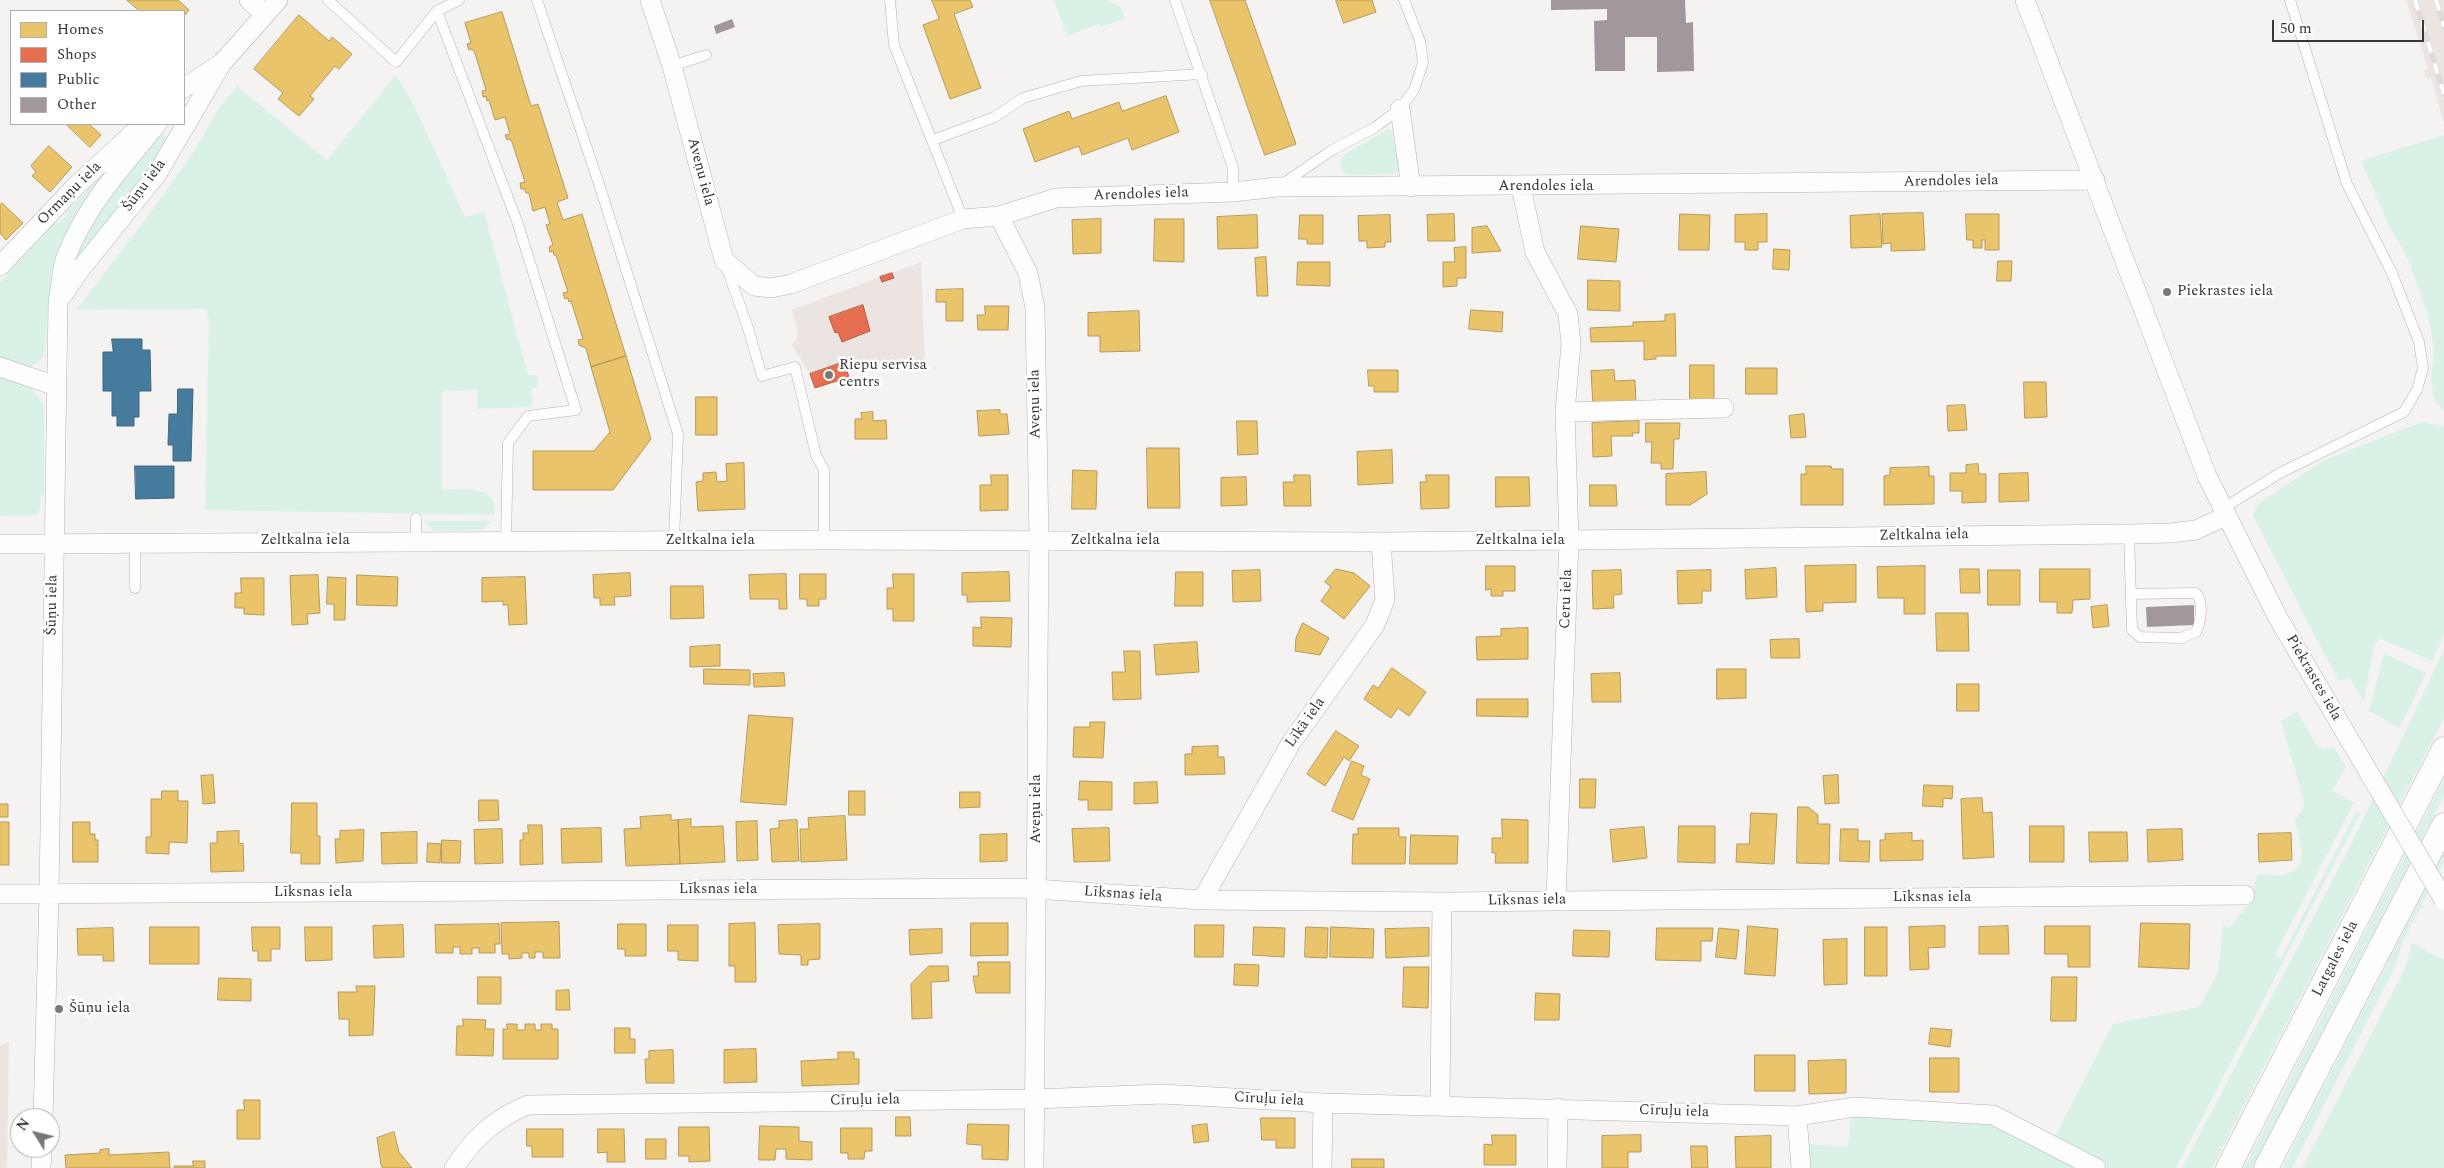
<!DOCTYPE html>
<html>
<head>
<meta charset="utf-8">
<style>
	body { margin:0 }
	#map { position:relative; width:2444px; height:1168px; overflow:hidden; background:#f5f3f2; font-family:Spectral,serif }
	canvas { display:block }
	.legend { position:absolute; left:10px; top:10px; width:175px; height:115px; box-sizing:border-box; background:#fff; border:1px solid #afaeae; margin:0; padding:6px 9px; list-style:none; font-size:15px; color:#373535 }
	.legend li { display:flex; align-items:center; gap:10px; height:25px }
	.legend b { width:25px; border:1px solid #afaeae }
	.north { position:absolute; left:10px; top:1108px; width:50px; height:50px; box-sizing:border-box; background:#fff; border:1px solid #afaeae; border-radius:50%; rotate:306deg; font-size:14px; font-weight:700; line-height:20px; text-align:center; color:#373535 }
	.north::after { content:''; display:block; margin:auto; width:18px; height:22px; background:#7a7877; clip-path:polygon(50% 0,100% 100%,50% 72%,0 100%) }
	.scale { position:absolute; left:2272px; top:20px; width:152px; height:22px; box-sizing:border-box; border:2px solid #373535; border-top:0; padding-left:6px; font-size:15px; line-height:18px; white-space:nowrap; color:#373535; -webkit-text-stroke:4px #fff; paint-order:stroke }
</style>
</head>
<body>
<div id="map">
<canvas width="2444" height="1168"></canvas>
<ul class="legend">
<li><b style="height:14px;background:#e9c46a"></b>Homes</li>
<li><b style="height:14px;background:#e76f51"></b>Shops</li>
<li><b style="height:14px;background:#457b9d"></b>Public</li>
<li><b style="height:14px;background:#a1979c"></b>Other</li>
</ul>
<div class="north">N</div>
<div class="scale">50 m</div>
</div>
<script>
const ctx = document.querySelector('canvas').getContext('2d');
ctx.lineJoin = 'round';
function fillPath(path, color) {
  ctx.fillStyle = color;
  ctx.fill(path, 'evenodd');
}
function trace(path, color, width, dash) {
  ctx.strokeStyle = color;
  ctx.lineWidth = width;
  ctx.lineCap = dash ? 'butt' : 'round';
  ctx.setLineDash(dash || []);
  ctx.stroke(path);
}
function drawText(font, color, halo, rows, align = 'center') {
  ctx.font = font + ' Spectral,serif';
  ctx.lineWidth = 5;
  ctx.setLineDash([]);
  ctx.textBaseline = 'middle';
  ctx.strokeStyle = halo;
  ctx.fillStyle = color;
  for (const [text, x, y, turn = 0] of rows) {
    ctx.save();
    ctx.translate(x, y);
    ctx.rotate((+turn || 0) * Math.PI / 180);
    ctx.textAlign = isNaN(turn) ? turn : align;
    if (halo) ctx.strokeText(text, 0, 0);
    ctx.fillText(text, 0, 0);
    ctx.restore();
  }
}
fillPath(new Path2D(`
	M2406,0H2444V123L2431,78L2427,79L2424,71L2428,69Z
	M921,262L925,363L851,361L844,362L849,377L815,388L810,374L792,345L797,338V329L792,310L880,277L882,282L894,278L892,273Z
	M9,1042L7,1168H0V1046Z`), '#ebe4e0');
fillPath(new Path2D(`
	M1054,0H1107L1121,7L1125,19L1100,27L1099,24L1067,36Z
	M396,75L414,105L465,217L484,212L528,375H537L538,387L531,389L533,402L530,407L477,409V390L442,391V490C463,490 498,483 495,515L205,510L209,320L206,309L76,310L143,223L191,156L219,108L237,86L327,160Z
	M1388,129L1391,130L1400,168L1396,174L1347,175L1342,171L1340,164L1344,155Z
	M161,133L166,136L168,144L144,179L75,264L72,261L89,223L114,185Z
	M2444,135V412L2434,399L2431,377L2434,356L2431,329L2426,309L2408,259L2387,221L2361,161Z
	M132,142L57,260L50,289L44,356L35,365L27,368L0,362V282L55,223L61,222L68,211L86,192L83,188Z
	M0,374L28,385L44,404V495L41,496L39,515L0,516Z
	M2422,422L2444,426V635L2432,661L2379,638L2373,650L2364,701L2349,677L2339,682L2252,514L2256,511L2254,507L2322,461Z
	M424,521H491L483,530L433,531Z
	M2444,650V718L2212,1168H2182L2349,849Z
	M2384,653L2426,673L2399,728L2369,711Z
	M2297,711L2315,743L2322,749L2334,747L2346,767L2332,791L2354,802L2275,955L2281,958L2356,812L2360,814L2176,1168H1807V1144L1848,1147L1851,1115L1989,1119L2049,1148L2113,1024L2199,1007L2218,973L2223,926L2230,927L2251,901L2257,874C2267,874 2281,877 2289,873C2311,866 2298,836 2295,820L2303,809L2304,801L2281,721Z
	M2444,779V796L2252,1168H2244Z
	M2444,853V862L2403,941L2395,967L2292,1168H2282Z
	M2412,943L2444,960V1168H2302L2405,969Z`), '#d9f2e5');
const homes = new Path2D(`
	M127,0H178L189,10L184,16V11H140Z
	M932,0H970L973,7L954,14L981,88L950,99L923,25L939,19Z
	M1210,0H1245L1296,144L1265,155Z
	M1336,0H1372L1376,12L1344,23Z
	M502,12L531,106L538,104L568,198L557,202L563,220L582,214L626,356L591,367L586,348L579,345L578,340L583,339L571,301L569,302L568,298L565,299L563,293L568,292L556,255H554L553,251L550,252L549,247L553,245L546,225L550,224L545,207L533,211L529,193H526L525,189H521L520,183L525,182L512,142L510,139L507,140L505,135L510,134L505,117L495,120L489,100L487,101L486,96L483,97L482,91L486,90L475,53L472,49L469,50L467,44L471,43L465,23Z
	M299,15L329,41L332,37L352,54L339,69L335,66L310,96L314,99L299,116L278,99L283,93L254,69Z
	M1166,96L1179,132L1132,150L1128,138L1082,155L1079,146L1035,162L1023,129L1069,111L1072,119L1119,102L1122,111Z
	M66,124H89L101,135L90,147Z
	M49,146L72,167L50,192L32,176L36,172L31,166Z
	M2,203L23,223L6,240L0,233V205Z
	M1923,213L1925,250L1891,251V243L1883,244L1882,214Z
	M1454,214L1455,241H1428L1427,215Z
	M1680,214L1710,215L1709,250H1679Z
	M1767,214V242H1758V250H1745V242H1735V215Z
	M1880,214L1882,247L1851,248L1850,216Z
	M1966,214H1999V250H1985V240H1982V248H1973V240H1967Z
	M1257,215L1258,248L1218,249L1217,217Z
	M1300,215H1323V244H1307V239H1299Z
	M1390,215L1391,242H1385V247L1367,248V241H1359L1358,216Z
	M1101,219V253L1073,254L1072,220Z
	M1155,219H1184V262L1154,261Z
	M1487,226L1501,251L1472,253V228Z
	M1581,226L1619,229L1616,262L1578,259Z
	M1466,247V278H1457V286L1443,287V262H1455L1454,248Z
	M1774,249L1790,250L1789,270L1773,269Z
	M1266,257L1268,296H1257L1255,258Z
	M1998,261H2012L2011,281H1997Z
	M1298,262H1330V286L1297,285Z
	M1588,280L1620,281V311L1588,310Z
	M963,289V321H946V302H936V290Z
	M985,306H1009L1008,330H978L977,315H985Z
	M1471,310L1503,312L1502,332L1469,329Z
	M1139,311L1140,351L1100,352V336H1088V313Z
	M1675,314L1676,356H1656V359L1644,360V341L1591,342L1590,328L1633,326V322L1665,321V315Z
	M626,356L651,439L613,490H533V451H594L610,432L591,367Z
	M1690,365H1714V403H1690Z
	M1746,368H1777V394H1746Z
	M1368,370H1398V392H1374V386H1369Z
	M1614,370L1615,381L1635,380L1636,404L1593,406L1591,371Z
	M2024,382H2046L2047,417L2025,418Z
	M696,397H717V435H696Z
	M1965,405L1967,430L1948,431L1947,406Z
	M1000,410V414H1007L1009,434L979,436L977,411Z
	M873,412V421L886,420L887,439H855V419H862L861,413Z
	M1804,414L1806,437L1791,438L1789,416Z
	M1237,421H1257L1258,454L1238,455Z
	M1639,421V433H1632L1633,436H1611L1612,456L1593,457L1592,423Z
	M1646,423H1680L1679,439H1674L1673,469H1661V463H1651L1652,442H1646Z
	M1147,448H1179L1180,508H1148Z
	M1392,450L1393,483L1358,485L1357,452Z
	M744,463L745,509L698,511L696,482L703,481V473L716,472L717,482L727,481L726,464Z
	M1978,464L1979,474H1986V502L1962,503V491H1950V473H1966V465Z
	M1806,466H1831L1832,469H1843V505H1801V474H1806Z
	M1929,467V476H1934V504L1884,505V476L1890,475V468Z
	M1073,470L1097,471L1096,509H1072Z
	M1706,472L1707,494L1690,505H1666V474Z
	M2028,473L2029,501L1999,502V474Z
	M991,475H1008V510L980,511V485H991Z
	M1294,475H1310L1311,506H1284L1283,482H1294Z
	M1426,475H1449V508L1421,509L1420,482H1426Z
	M1246,477L1247,505L1221,506V478Z
	M1496,477H1529L1530,506L1496,507Z
	M1590,485H1616L1617,506H1590Z
	M1856,565V602L1823,603V611L1806,612L1805,566Z
	M1486,566H1515V591H1503V596H1491V589L1486,590Z
	M1925,566V614H1904V598H1878L1877,567Z
	M1776,568L1777,597L1746,599L1745,570Z
	M1336,569L1354,573L1370,586L1344,619L1321,601L1331,587L1325,582Z
	M1960,569H1979L1980,593H1961Z
	M2040,569H2090V599L2073,600L2072,613H2057V602H2040Z
	M1260,570L1261,601L1233,602L1232,571Z
	M1621,570L1622,594L1613,595L1614,608L1593,609L1592,571Z
	M1711,570V591H1702V603L1678,604L1677,571Z
	M1988,570H2020V605H1988Z
	M1009,572L1010,601L967,602V595H962V573Z
	M1176,572H1203V606H1175Z
	M630,573L631,596L614,597L615,605H600V598H594L593,575Z
	M786,574L787,609H779V599H750L749,575Z
	M800,574H826V599H819V606H807V599H800Z
	M893,574H914V621H893V609H887V588H893Z
	M318,575L320,613L307,614L308,624L292,625L290,576Z
	M357,575L398,577L397,606L357,605Z
	M328,577L346,578L345,620H334V604H327Z
	M525,577L527,624L509,625L508,605H503V601L482,602V578Z
	M241,578H264V615L244,614V608H235V593H241Z
	M671,586H703L704,618L671,619Z
	M2107,605L2109,626L2093,628L2091,607Z
	M1936,613H1968L1969,651H1937Z
	M981,617L1012,618L1011,647L973,646V627L981,628Z
	M1303,623L1329,638L1320,655L1295,651L1296,638Z
	M1528,628V659L1477,660L1476,637L1501,636V629Z
	M1799,639L1800,658H1771L1770,640Z
	M1197,642L1199,672L1156,675L1154,645Z
	M720,645V666L690,667V647Z
	M1124,651H1140L1141,699L1113,700L1112,672H1125Z
	M1392,668L1426,692L1409,716L1398,708L1391,718L1364,699L1373,685L1378,688Z
	M704,669L750,670V685L704,684Z
	M1717,669H1746V698L1717,699Z
	M784,673L785,686L754,687L753,674Z
	M1620,673L1621,702H1592L1591,674Z
	M1957,684H1979V711H1957Z
	M1477,699H1528V717L1477,716Z
	M749,715L793,718L786,805L741,802Z
	M1090,722H1105L1103,758L1073,757L1074,727H1090Z
	M1336,731L1359,746L1349,761L1344,757L1325,786L1307,774Z
	M1218,746V757H1224L1225,774L1185,775V754H1192V747Z
	M1352,761L1364,766L1361,775L1370,779L1353,820L1332,811Z
	M213,775L215,803L203,804L201,776Z
	M1838,775L1839,803L1825,804L1823,776Z
	M1580,779H1596L1595,808H1580Z
	M1080,781L1112,782V810H1088V800H1079Z
	M1157,782L1158,803L1134,804V783Z
	M1924,785L1953,786L1952,799L1943,798V807L1923,806Z
	M162,791H178V801H188L187,843L169,842V854L146,853V837H151V799H161Z
	M849,791H865V815H849Z
	M960,792H980V807L960,808Z
	M1982,798L1983,813L1992,812L1994,857L1963,859L1961,799Z
	M479,800H498L499,820L479,821Z
	M292,803H317V836H320V864H301V853H291Z
	M0,804H8V817H0Z
	M1798,807H1808L1818,815V824H1830L1829,864L1797,863Z
	M1751,813L1777,814L1774,864L1736,862L1737,844H1749Z
	M671,815V820H678L680,864L626,866L624,829L641,828L640,817Z
	M845,816L847,860L801,862L800,829H809L808,818Z
	M691,819V827L723,826L725,862L680,864L678,820Z
	M1502,819L1528,820V863H1495L1496,853H1492V838H1502Z
	M797,820L799,861L772,862L770,829L779,828V821Z
	M757,821L758,860L737,861L736,822Z
	M0,822H9V865H0Z
	M73,822H90V834H95V840H98V862H73Z
	M528,825H542L543,864L520,865V840H523V833H528Z
	M1679,826H1715V863L1678,862Z
	M2030,826H2064V862H2030Z
	M1644,827L1647,858L1613,862L1610,830Z
	M601,828L602,862L562,863L561,829Z
	M1109,828L1110,861L1074,862L1072,829Z
	M1358,828H1399V837H1406L1405,864H1352L1353,834H1358Z
	M502,829L503,863L475,864L474,830Z
	M1841,829H1858V841H1870L1869,862L1840,861Z
	M2182,829L2183,860L2148,862L2147,830Z
	M364,830L363,861L336,863L335,839H340V831Z
	M239,831V844L243,843L244,871L211,872L210,843H217V832Z
	M417,832V863L382,864L381,833Z
	M2089,832H2127L2128,861L2090,862Z
	M1912,833V841L1923,840V860L1880,861V840H1885V834Z
	M2291,833L2292,860L2259,862L2258,834Z
	M1007,834V861L980,862V835Z
	M1411,835L1458,836L1457,864H1410Z
	M442,840L461,841L460,863H442Z
	M428,843L441,844L440,863L427,862Z
	M559,922L560,958H543V952H535V958H529V953H522V958L509,959V954H502L501,923Z
	M755,923L756,982H735V966H729V924Z
	M971,923H1008V955L971,956Z
	M2141,923L2190,924L2189,969L2139,967Z
	M499,924L500,944H495V953H479V948H472V954H460V947H453V953H436L435,925Z
	M618,924H646V956H625V949H618Z
	M820,924V959L808,960V965H801V955L779,954L778,925Z
	M403,925L404,957L374,958L373,926Z
	M668,925H698V961L678,960V951H668Z
	M1195,925H1224L1223,957H1195Z
	M1748,926L1778,929L1775,976L1745,974Z
	M1945,926V947L1928,948L1929,969L1910,970L1909,927Z
	M2008,926L2009,954H1979V927Z
	M2045,926H2090V967H2068V954H2045Z
	M150,927H199V964H150Z
	M252,927H280V949H271V961H258V951H253Z
	M305,927H332V960L306,961Z
	M1254,927L1285,928L1284,957L1253,955Z
	M1306,927L1328,928L1327,958L1305,957Z
	M1331,927L1374,929L1373,958L1330,957Z
	M1865,927H1887V976H1865Z
	M113,928L114,961H103V955H78L77,929Z
	M1429,928V956L1386,958L1385,929Z
	M1657,928H1713L1712,941H1701V961L1656,960Z
	M1719,928L1739,930L1736,959L1716,957Z
	M942,929V953L910,955L909,930Z
	M1574,930L1610,931L1609,957L1573,956Z
	M1847,939V984L1824,985L1823,940Z
	M978,962H1010V993H976L973,976H978Z
	M1235,964L1259,965L1258,986L1234,985Z
	M929,966H948L949,981L931,982L932,1018L912,1019L911,984Z
	M1404,967H1429L1428,1008L1403,1007Z
	M478,977H501V1004H478Z
	M2052,977H2077L2076,1021H2051Z
	M219,978L251,979V1001L218,1000Z
	M356,986H375L373,1035L349,1036V1019H339L338,992H357Z
	M569,990L570,1010H556V991Z
	M1536,993L1560,994L1559,1020H1535Z
	M463,1019L486,1020L485,1029H494L493,1056L456,1055L457,1026H463Z
	M507,1024H517V1030H525V1024H535V1030H541V1024H552V1029H558V1059H503V1029H507Z
	M615,1028H630V1039H635V1053H615Z
	M1931,1028L1952,1030L1950,1047L1929,1044Z
	M756,1049L757,1082L724,1083V1050Z
	M673,1050L674,1083H646L645,1059H649V1051Z
	M838,1052H854V1059H859V1084L802,1086L801,1061L838,1059Z
	M1755,1055H1795V1091H1755Z
	M1930,1058H1959V1092H1930Z
	M1846,1060V1093L1809,1094L1808,1061Z
	M244,1100H260V1139H237V1110H244Z
	M896,1117H910L911,1136H896Z
	M1261,1118H1295V1148H1276V1140H1262Z
	M968,1124L1009,1125L1008,1160L982,1159V1145L967,1144Z
	M1207,1124L1209,1141L1194,1143L1192,1126Z
	M760,1126L799,1127V1141L812,1142V1160L786,1159V1149H776L775,1160H759Z
	M679,1127H709L710,1161L689,1162V1156H679Z
	M841,1128H872V1151H865L864,1159H848V1153H841Z
	M527,1129H563V1157H532V1146H527Z
	M598,1129H624L625,1162H607V1152L598,1153Z
	M394,1132L399,1152L412,1168H383L381,1165L377,1138Z
	M1492,1135H1516V1165H1484V1144L1492,1145Z
	M1641,1135V1152H1628V1168H1602V1136Z
	M1771,1136V1168H1736L1735,1137Z
	M646,1139H666V1159H646Z
	M1691,1146H1707L1708,1168H1692Z
	M109,1149V1155L169,1152L170,1168H66L65,1155L100,1153V1150Z
	M1352,1159H1384V1168H1352Z
	M193,1161H205V1168H174V1166H193Z`);
fillPath(homes, '#e9c46a');
trace(homes, '#b4995a', 1);
const shops = new Path2D(`
	M892,273L894,278L882,282L880,277Z
	M863,305L870,331L842,342L838,332L835,333L829,317Z
	M844,362L849,377L815,388L810,374Z`);
fillPath(shops, '#e76f51');
trace(shops, '#b25e49', 1);
const public = new Path2D(`
	M112,339H142V350H150L151,391H139V417H134V426H117V416H112V391H103V352H113Z
	M178,389H193L191,461H173V445H168L169,414H177Z
	M135,466H174V498L136,499Z`);
fillPath(public, '#457b9d');
trace(public, '#41667e', 1);
fillPath(new Path2D(`
	M1551,0H1685L1686,23L1693,22L1694,71L1657,72V37H1625V71H1595L1594,21L1607,20V9L1551,10Z
	M732,19L735,27L716,34L714,26Z
	M2194,605V625L2147,627L2146,607Z`), '#a1979c');
const service = new Path2D(`
	M328,0L396,62L437,11L459,0
	M537,0L600,187L678,434L674,541
	M890,0L894,45L963,219
	M1175,0L1233,168V192
	M437,11L518,224L576,410L528,416L508,443L506,541
	M672,66L706,55
	M933,140L995,117L1023,98L1081,81L1202,74
	M1281,185L1332,150L1374,128L1400,109L1414,90L1423,63L1420,41L1404,0
	M726,266L747,325L762,376L795,367L816,455L824,470V540
	M2222,509L2280,473L2404,412L2417,390L2423,368L2419,342L2392,273L2347,184L2290,0
	M416,518V541
	M2129,534L2132,630L2140,637L2181,638L2196,632C2201,622 2204,602 2196,593L2131,594
	M135,588V542`);
const minor = new Path2D(`
	M249,0L265,14
	M650,0L672,66L724,260L754,286L771,288L791,284L963,219L999,216L1028,273L1035,308L1039,540L1034,1168
	M2025,0L2207,476L2277,616L2342,727
	M184,88L222,63L278,0
	M1400,109L1411,187
	M1521,187L1535,252L1568,314L1571,344L1565,412L1569,540L1556,900
	M999,216L1056,198L1233,192L1277,187L2095,180
	M0,266L76,186L143,124
	M63,295L79,271L157,174L222,63
	M0,367L56,386
	M1565,412L1724,408
	M0,544L824,540L1381,542L2129,534L2170,533L2196,530L2226,516
	M0,894L1019,888L1202,900L1442,902L2245,895
	M1202,900L1291,743L1375,625L1385,600L1381,542
	M1440,1106L1442,902
	M1797,1116L1801,1168
	M43,1118L49,894L58,302C61,288 61,270 66,257C86,205 123,166 157,124
	M41,1168L42,1148
	M454,1168C473,1139 495,1118 528,1105L1035,1099L1162,1094L1323,1103L1797,1116L1855,1107L1993,1115L2096,1168
	M1322,1168L1323,1103
	M1557,1168L1558,1108`);
const tertiary = new Path2D(`
	M2228,1168L2444,749
	M2266,1168L2444,825`);
trace(service, '#b3b2b1', 11);
trace(minor, '#b3b2b1', 20);
trace(tertiary, '#b3b2b1', 25);
trace(service, '#fefdfd', 10);
trace(minor, '#fefdfd', 19);
trace(tertiary, '#fefdfd', 24);
const rail = new Path2D(`
	M2415,0L2444,94
	M2436,0L2444,27`);
trace(rail, '#dcdbda', 5.5);
trace(rail, '#fff', 4, [11]);
const minorBridge = new Path2D(`
	M2342,727L2444,900`);
trace(minorBridge, '#b3b2b1', 20, []);
trace(minorBridge, '#fefdfd', 19);
for (const [x, y, r, color] of [
	[2167,292,5,"#7a7877"],
	[829,375,5,"#7a7877"],
	[59,1009,5,"#7a7877"]
]) {
  const dot = new Path2D();
  dot.arc(x, y, r, 0, 2 * Math.PI);
  ctx.fillStyle = color;
  ctx.fill(dot);
  trace(dot, '#fff', 2);
}
drawText('15px', '#373535', '#fff', [
	["Aveņu iela",700,172,75],
	["Arendoles iela",1951,182,-1],
	["Šūņu iela",145,186,-53],
	["Arendoles iela",1546,187],
	["Ormaņu iela",70,194,-45],
	["Arendoles iela",1141,195,-2],
	["Aveņu iela",1036,404,-91],
	["Zeltkalna iela",1924,536,-1],
	["Zeltkalna iela",305,541],
	["Zeltkalna iela",710,541],
	["Zeltkalna iela",1115,541],
	["Zeltkalna iela",1520,541],
	["Ceru iela",1567,599,-88],
	["Šūņu iela",53,605,-89],
	["Piekrastes iela",2313,678,60],
	["Līkā iela",1306,723,-55],
	["Aveņu iela",1037,809,-90],
	["Līksnas iela",718,890],
	["Līksnas iela",313,893],
	["Līksnas iela",1123,895,4],
	["Līksnas iela",1932,898],
	["Līksnas iela",1527,901,-1],
	["Latgales iela",2336,959,-63],
	["Cīruļu iela",1269,1100,3],
	["Cīruļu iela",865,1101,-1],
	["Cīruļu iela",1674,1112,2]
]);
drawText('15px', '#373535', '#fff', [
	["Piekrastes iela",2177,292],
	["Riepu servisa",839,366],
	["centrs",839,383],
	["Šūņu iela",69,1009]
], 'left');
</script>
</body>
</html>
